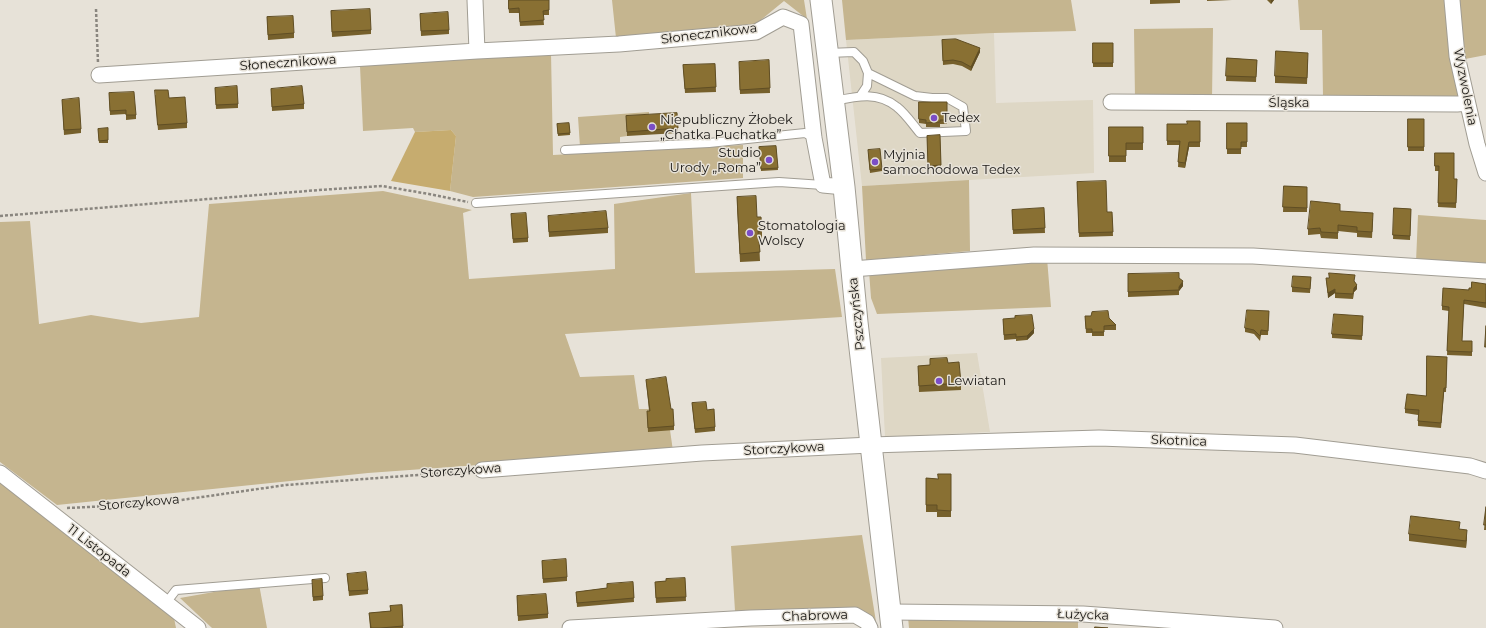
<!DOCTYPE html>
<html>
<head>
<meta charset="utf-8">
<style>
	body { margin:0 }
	canvas { display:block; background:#e7e2d8 }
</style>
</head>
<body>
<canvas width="1486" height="628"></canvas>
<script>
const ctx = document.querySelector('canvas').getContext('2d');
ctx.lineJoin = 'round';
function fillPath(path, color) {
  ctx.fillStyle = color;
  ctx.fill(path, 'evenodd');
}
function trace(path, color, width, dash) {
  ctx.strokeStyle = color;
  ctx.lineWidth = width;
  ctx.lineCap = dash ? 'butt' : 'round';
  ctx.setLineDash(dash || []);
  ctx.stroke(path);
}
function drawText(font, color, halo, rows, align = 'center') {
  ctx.font = font + ' Montserrat,sans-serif';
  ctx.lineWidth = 3;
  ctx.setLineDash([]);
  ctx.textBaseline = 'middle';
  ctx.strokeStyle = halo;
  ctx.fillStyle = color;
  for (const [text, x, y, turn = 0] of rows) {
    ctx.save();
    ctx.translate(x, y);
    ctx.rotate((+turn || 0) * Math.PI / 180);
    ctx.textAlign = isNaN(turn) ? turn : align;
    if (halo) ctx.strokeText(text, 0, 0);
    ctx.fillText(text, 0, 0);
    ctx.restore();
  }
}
fillPath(new Path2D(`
	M994,33L996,103L1093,100L1094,173L862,186L846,40Z
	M977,353L990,432L885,437L881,358Z`), '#ded7c5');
fillPath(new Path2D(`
	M612,0H804L807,19L784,1L756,24L616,38Z
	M842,0H1071L1076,31L994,33L846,40Z
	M1298,0H1448L1460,97H1323L1322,30H1300Z
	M1460,0H1486V55L1465,59L1459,20Z
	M1213,28L1212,99H1135L1134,29Z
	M551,53L553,155L743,145V178L473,197L450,191L456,136L451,130L415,132L413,128L363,131L360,66Z
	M649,112V119L626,121L627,136L620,137V144L580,147L578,117Z
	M969,180L970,251L866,260L862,186Z
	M383,191L472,210L463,213L469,279L615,269L614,204L691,193L695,273L835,269L842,317L565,334L580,377L634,375L639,409H667L673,451L368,473L57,505L0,462V222L30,221L39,324L91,315L141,323L199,317L209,204Z
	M1418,215L1486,220V266L1416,262Z
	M1047,258L1051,307L877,314L871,298L869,271Z
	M0,482L172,608L176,628H0Z
	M862,535L877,628L864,611H735L731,546Z
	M259,584L267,628H212L180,598Z
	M908,617L1078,622V628H909Z`), '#c5b58f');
fillPath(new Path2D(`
	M451,130L456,136L450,191L391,181L415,132Z`), '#c6ac6f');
const service = new Path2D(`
	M828,53L854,52L863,61L868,73L915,96L932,98H947L963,107L966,131L920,133C913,125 906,114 897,107C878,91 857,96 834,101
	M861,95L867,86L868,73
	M565,150L709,143L805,133L814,138
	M476,203L779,182L823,185
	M166,603L176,590L325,578`);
const minor = new Path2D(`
	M475,0L477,51
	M1452,0L1457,56L1477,144L1486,173
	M99,75L477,51L619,44L756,32L783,17L801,24L814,138L823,185L844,187
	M1111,102L1457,104L1467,103
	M852,269L1034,255L1253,256L1486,271
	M482,470L702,453L871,445L1099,438L1295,445L1470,466L1486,471
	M0,473L198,628
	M891,612L1083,614L1275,628
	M570,628L751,618L855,615L867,622L870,628`);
const secondary = new Path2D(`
	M821,0L844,187L857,322L892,628`);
trace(service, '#a19d93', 10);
trace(minor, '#a19d93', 17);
trace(secondary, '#a19d93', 23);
trace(new Path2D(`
	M96,9L98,63
	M0,216L319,190L382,186L429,194L468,202
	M67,508L153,504L286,485L470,471`), '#8a867f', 2.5, [3, 2]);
trace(service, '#fff', 8);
trace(minor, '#fff', 15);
trace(secondary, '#fff', 21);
fillPath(new Path2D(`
	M508,0L549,10V15H543L544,25L520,26L519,13H509Z
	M1150,0H1180V3L1150,4Z
	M1207,0H1232L1207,1Z
	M1267,0H1274L1271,4Z
	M331,11L371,30V34L332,37Z
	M420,14L449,30V34L421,36Z
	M267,17L294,33V38L268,40Z
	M942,40L980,52L971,71L962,66L953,64L943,65Z
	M1093,43H1113V67H1093Z
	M1227,58L1257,60L1256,82L1226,81Z
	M1308,59L1307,84L1275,83V76Z
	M769,60L770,93L740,94L739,67Z
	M715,64L716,92L685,93L683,65Z
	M215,88L238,104V108L216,109Z
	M271,89L304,104V109L272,111Z
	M109,93L136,115V119L126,120V114L110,115Z
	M155,95L169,98L187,123V128L158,130Z
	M62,100L81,129V133L64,135Z
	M919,102H947V124H940V127H926V124L919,123Z
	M677,113L678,133L627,136L626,116Z
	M1408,119H1424V151H1408Z
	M1200,121V147H1189L1185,168L1178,167L1179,145H1167V124H1187Z
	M569,123L570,135L558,136L557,124Z
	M1227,123H1247V147H1241V154H1227Z
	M1109,127H1143V150H1126V162H1109Z
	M108,128V143H99L98,129Z
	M940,135L941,168H928L927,136Z
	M776,146L778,170L761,171L759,147Z
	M868,152L882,169V171L870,173Z
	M1435,153L1454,179H1457L1456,208L1438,207L1439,171H1435Z
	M1077,182L1107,212H1112L1113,236L1079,237Z
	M1284,186L1307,187V212H1283Z
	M737,197L757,217L762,231V240H759L760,261L740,262L737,206Z
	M1044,208L1045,233L1013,234L1012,210Z
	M1394,208L1411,209L1410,240L1393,239Z
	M511,218L528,238V242L513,243Z
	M1373,219L1372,238L1357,237V233L1338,231V239L1321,238L1320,234L1308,235V229Z
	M548,220L608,228V233L549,237Z
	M1128,274L1179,278L1183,286L1179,291V295L1128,297Z
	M1311,277L1310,293L1292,292V287Z
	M1326,278L1355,282L1357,289L1354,292L1353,299L1335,298V293L1328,298Z
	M1486,284V308L1464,304L1462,341H1472V356L1447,355L1449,311L1442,310V306L1471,288Z
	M1269,311L1268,335H1261L1260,341L1254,334L1245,332V328Z
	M1085,316L1109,318L1116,325V330H1104V336H1092V333H1086Z
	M1363,316L1362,340L1332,338V334Z
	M1003,319L1034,333L1027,340L1016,341V339L1004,340Z
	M1447,357L1446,392H1444L1441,428L1418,426V415L1405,413V409L1426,396Z
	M948,363L961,383V390L919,392L918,366Z
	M646,380L671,409L674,426V430L648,432L647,411H649Z
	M692,403L707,410L715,427V431L695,433Z
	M951,474V517H937V512H926V478L938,479Z
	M1486,507V530H1484Z
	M1409,534L1467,536L1466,548L1409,541Z
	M542,561L567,577V581L543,583Z
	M347,574L368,590V594L349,596Z
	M685,578L686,601L656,603L655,582L666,581Z
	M633,582L634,602L577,607L576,592L607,588Z
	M312,585L323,596V600L313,601Z
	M517,596L548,614V618L518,621Z
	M402,605L403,628H370L369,613L390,611V606Z`), '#76602c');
fillPath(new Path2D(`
	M1271,0H1274L1271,4Z
	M980,48V52L971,71V67Z
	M1189,142V147L1185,168V163Z
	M1183,281V286L1179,291V287Z
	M1357,285V289L1354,292L1353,299L1354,288Z
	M1335,289V293L1328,298V293Z
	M1034,329V333L1027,340V336Z
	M1467,530V536L1466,548V541Z`), '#604e24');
const building = new Path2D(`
	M509,0H549V10L543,11L544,20L520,22L519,8L509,9Z
	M370,9L371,30L332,32L331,11Z
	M448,12L449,30L421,31L420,14Z
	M293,16L294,33L268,35L267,17Z
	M956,39L980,48L971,67L962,62L953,60L943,61L942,40Z
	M1093,43H1113V63H1093Z
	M1276,51L1308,53L1307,78L1275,76Z
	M1227,58L1257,60L1256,77L1226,76Z
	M769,60L770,88L740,90L739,62Z
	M715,64L716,87L685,89L683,65Z
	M237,86L238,104L216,105L215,88Z
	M302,86L304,104L272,107L271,89Z
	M155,90H168L169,98L185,97L187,123L158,125Z
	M134,92L136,115H126V110L110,111L109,93Z
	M79,98L81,129L64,130L62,100Z
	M919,102H947V120H940V122L926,123V120L919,119Z
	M677,113L678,128L627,132L626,116Z
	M1408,119H1424V147H1408Z
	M1187,121H1200V142H1189L1185,163L1178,162L1180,141H1167V124H1187Z
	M569,123L570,133L558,134L557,124Z
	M1227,123H1247V142H1241V149H1227Z
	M1109,127H1143V143H1126V156H1109Z
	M108,128V140L99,141L98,129Z
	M940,135L941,165L928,166L927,136Z
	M776,146L778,168L761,169L759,147Z
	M880,149L882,169L870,170L868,150Z
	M1435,153H1454V179H1457L1456,203H1438L1439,166H1435Z
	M1106,181L1107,212H1112L1113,232L1079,233L1077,182Z
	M1284,186L1307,187V208L1283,207Z
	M756,196L757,217H761L762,231H758L760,252L740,254L737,197Z
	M1311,201L1340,204V211L1373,213L1372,232L1357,231V227L1338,225V233L1321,232L1320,228L1308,229Z
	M1044,208L1045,228L1013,230L1012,210Z
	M1394,208L1411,209L1410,236L1393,235Z
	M606,211L608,228L549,232L548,216Z
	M526,213L528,238L513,239L511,214Z
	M1179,273V278L1183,281L1179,287V290L1128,292V274Z
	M1329,273L1355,275L1354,281L1357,285L1354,288L1353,294L1335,293V289L1328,293L1326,278H1329Z
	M1293,276L1311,277L1310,289L1292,287Z
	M1472,282L1486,284V303L1464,300L1462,341H1472V352L1447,351L1449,307L1442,306L1443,288L1469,290V288H1471Z
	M1247,310L1269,311L1268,331L1261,330L1260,336L1254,330L1245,328Z
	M1108,311L1109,318L1116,325L1104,326V332H1092V329H1086L1085,316H1091L1092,312Z
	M1334,314L1363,316L1362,336L1332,334Z
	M1032,315L1034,329L1027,336L1016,337V334L1004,335L1003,319L1015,318V316Z
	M1486,326V347H1485Z
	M1427,356L1447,357L1446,388H1444L1441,423L1418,421L1419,410L1405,409L1407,394L1426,396Z
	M947,358L948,363L959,362L961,383L919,386L918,366L930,365V359Z
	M666,377L671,409H673L674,426L648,428L647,411H650L646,380Z
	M706,402L707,410L714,409L715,427L695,429L692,403Z
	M938,474H951V511L937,510V505H926V478L938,479Z
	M1486,507V525H1484Z
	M1411,516L1460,522L1459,529L1467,530L1466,541L1409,534Z
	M566,559L567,577L543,579L542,561Z
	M366,572L368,590L349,591L347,574Z
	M685,578L686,597L656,598L655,582L666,581V579Z
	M322,579L323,596L313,597L312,580Z
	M633,582L634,598L577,603L576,592L607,588V584Z
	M546,594L548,614L518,616L517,596Z
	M402,605L403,626L381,628H371L369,613L391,611L390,606Z
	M1095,627L1108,628H1095Z`);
fillPath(building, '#897033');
trace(building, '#604e24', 1);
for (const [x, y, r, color] of [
	[934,118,4,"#7b4ec7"],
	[652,127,4,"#7b4ec7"],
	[769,160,4,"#7b4ec7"],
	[875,162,4,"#7b4ec7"],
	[750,233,4,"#7b4ec7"],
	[939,381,4,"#7b4ec7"]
]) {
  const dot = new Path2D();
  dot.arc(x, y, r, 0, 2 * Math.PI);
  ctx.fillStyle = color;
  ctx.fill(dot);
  trace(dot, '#e7e2d8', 1.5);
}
drawText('13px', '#1a1815', '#e7e2d8', [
	["Słonecznikowa",709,34,-7],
	["Słonecznikowa",288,63,-4],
	["Wyzwolenia",1465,87,79],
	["Śląska",1289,103],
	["Pszczyńska",857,314,-96],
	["Skotnica",1179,441,2],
	["Storczykowa",784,449,-3],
	["Storczykowa",461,471,-4],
	["Storczykowa",139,503,-5],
	["11 Listopada",99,551,38],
	["Łużycka",1083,615,2],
	["Chabrowa",815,616,-2]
]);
drawText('13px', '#1a1815', '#e7e2d8', [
	["Tedex",942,118],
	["Niepubliczny Żłobek",660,120],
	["„Chatka Puchatka”",660,135],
	["Studio",761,153,"right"],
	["Urody „Roma”",761,168,"right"],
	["Myjnia",883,155],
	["samochodowa Tedex",883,170],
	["Stomatologia",758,226],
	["Wolscy",758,241],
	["Lewiatan",947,381]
], 'left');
</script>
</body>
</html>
